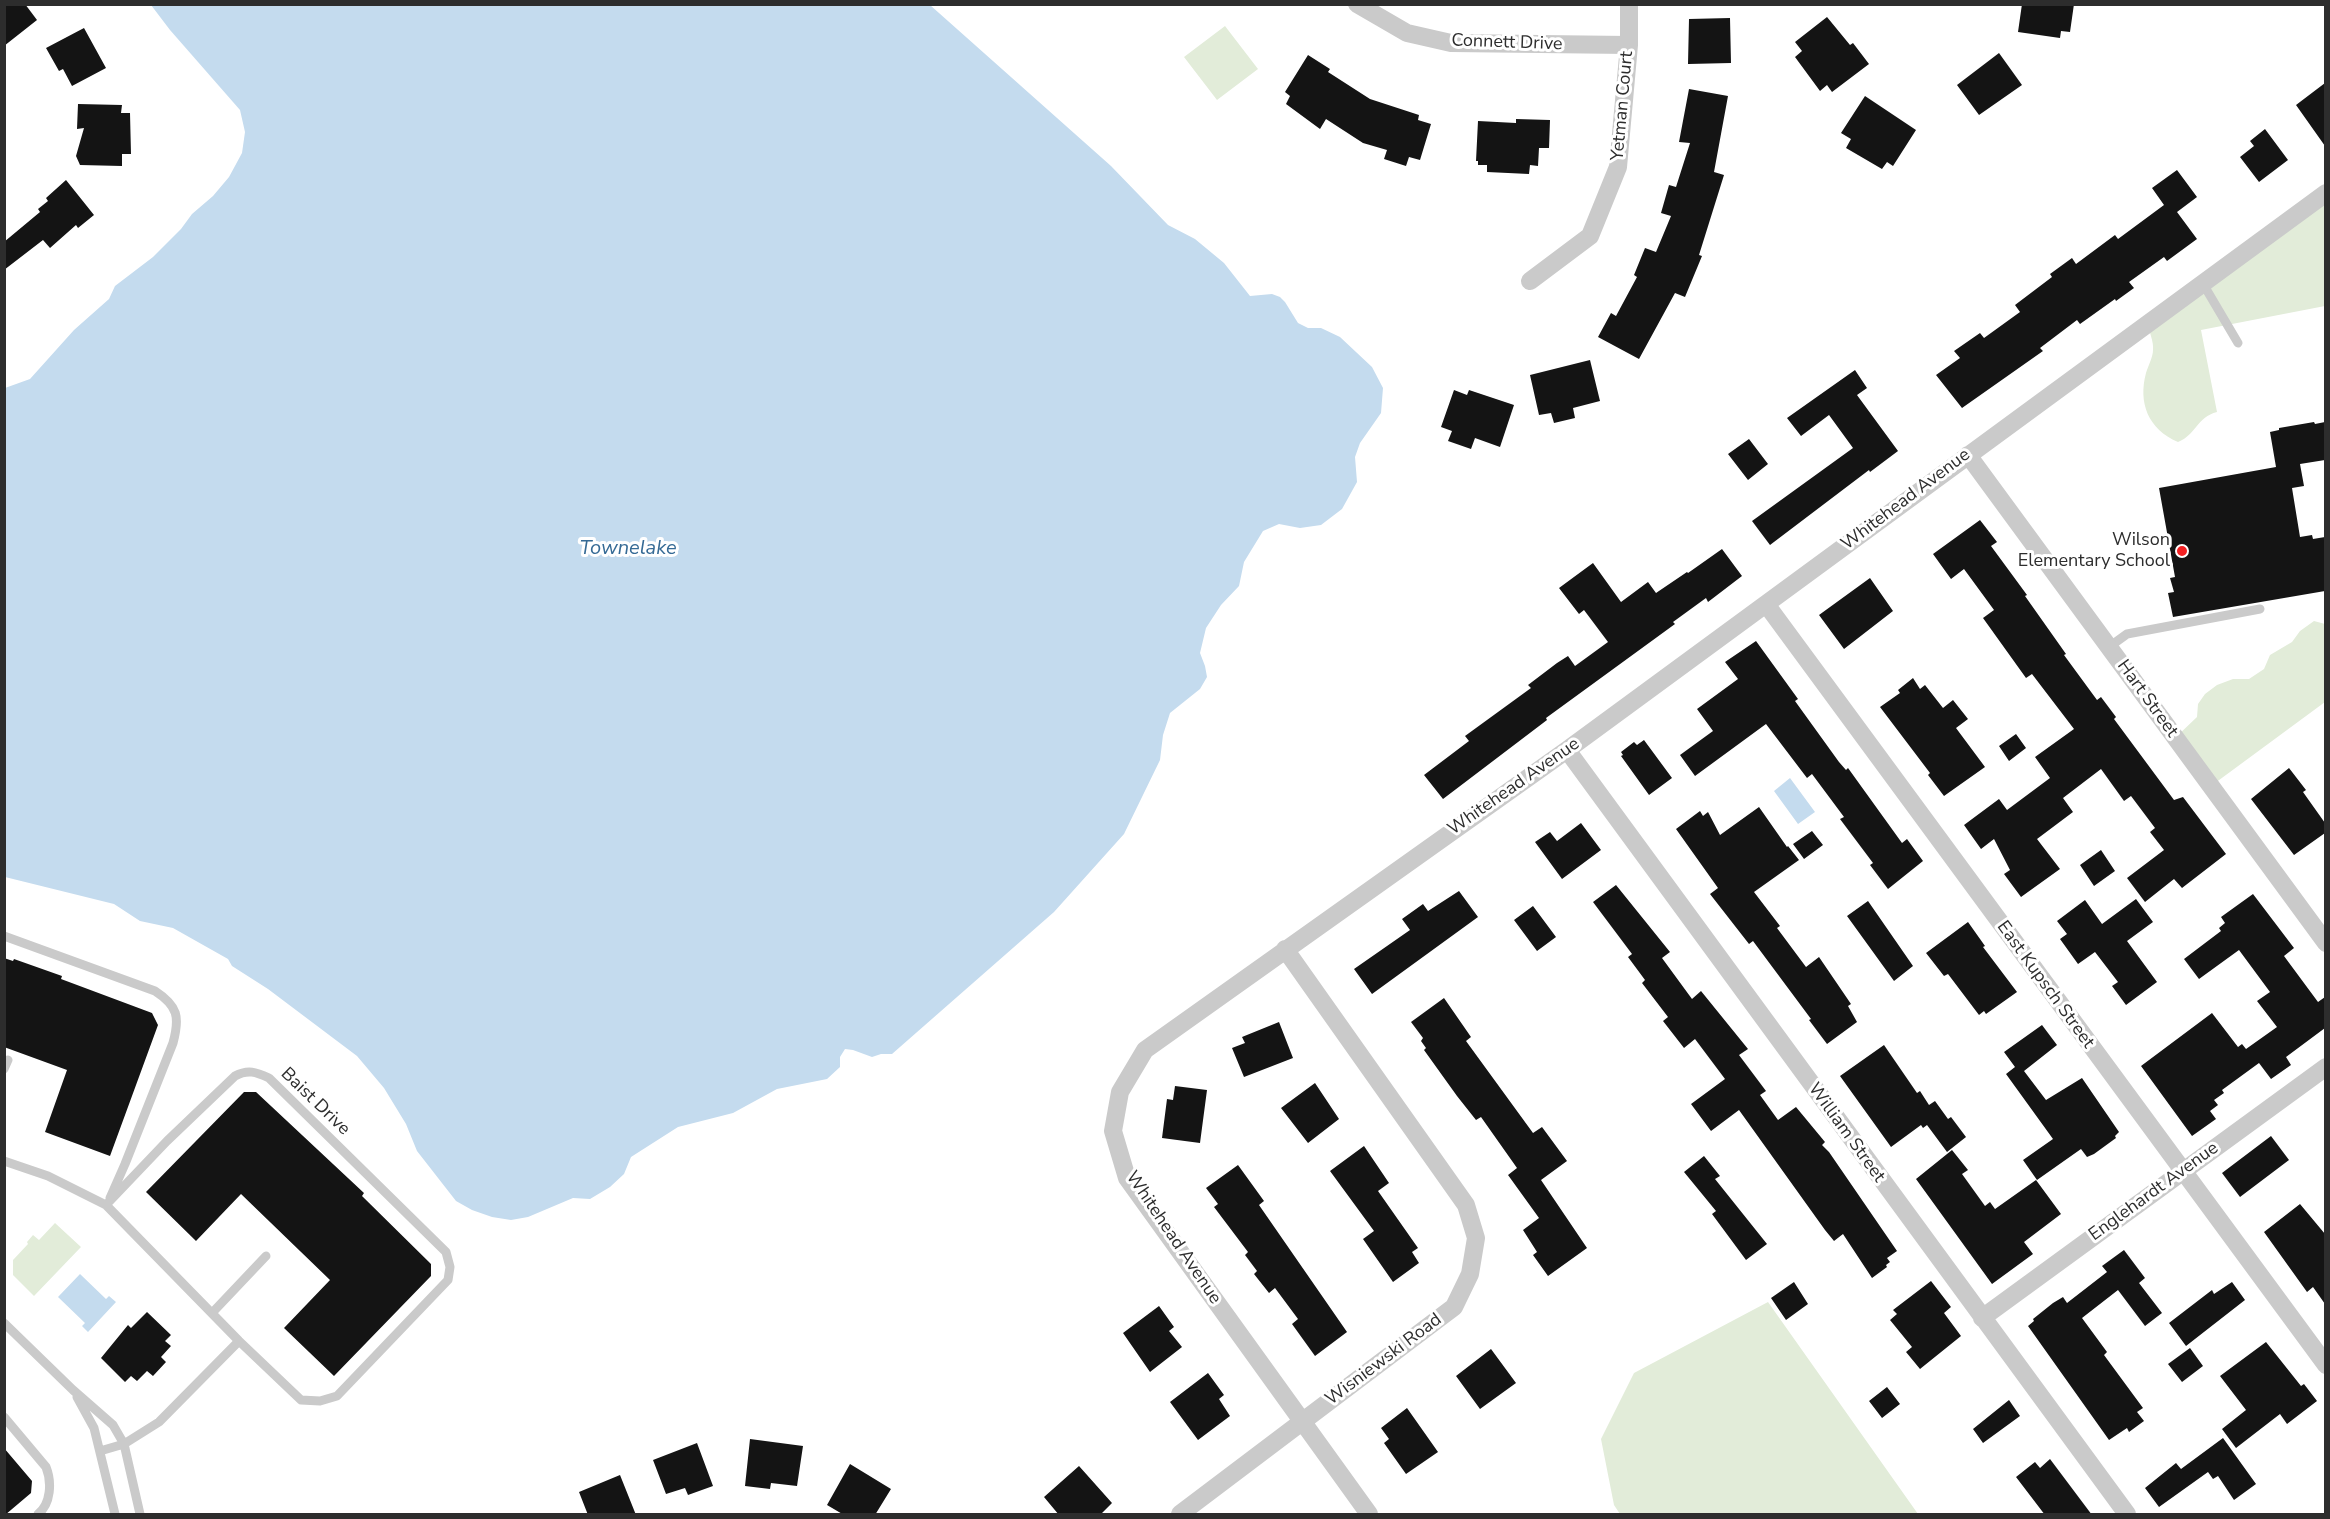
<!DOCTYPE html>
<html>
<head>
<meta charset="utf-8">
<style>
	body { margin:0 }
	#map { position:relative; width:2330px; height:1519px; overflow:hidden; background:#fff; font-family:"Nunito Sans",sans-serif }
	canvas { display:block }
	.frame { position:absolute; inset:0; border:6px solid #2d2d2d; pointer-events:none }
</style>
</head>
<body>
<div id="map">
<canvas width="2330" height="1519"></canvas>
<div class="frame"></div>
</div>
<script>
const ctx = document.querySelector('canvas').getContext('2d');
ctx.lineJoin = 'round';
function fillPath(path, color) {
  ctx.fillStyle = color;
  ctx.fill(path, 'evenodd');
}
function trace(path, color, width, dash) {
  ctx.strokeStyle = color;
  ctx.lineWidth = width;
  ctx.lineCap = dash ? 'butt' : 'round';
  ctx.setLineDash(dash || []);
  ctx.stroke(path);
}
function drawText(font, color, halo, rows, align = 'center') {
  ctx.font = font + ' "Nunito Sans",sans-serif';
  ctx.lineWidth = 6;
  ctx.setLineDash([]);
  ctx.textBaseline = 'middle';
  ctx.strokeStyle = halo;
  ctx.fillStyle = color;
  for (const [text, x, y, turn = 0] of rows) {
    ctx.save();
    ctx.translate(x, y);
    ctx.rotate((+turn || 0) * Math.PI / 180);
    ctx.textAlign = isNaN(turn) ? turn : align;
    if (halo) ctx.strokeText(text, 0, 0);
    ctx.fillText(text, 0, 0);
    ctx.restore();
  }
}
fillPath(new Path2D(`
	M1225,26L1258,69L1217,100L1184,57Z
	M2325,193V306L2201,330L2217,412C2197,417 2196,435 2178,442C2148,429 2138,403 2146,373C2148,366 2153,357 2153,350C2154,342 2149,331 2147,322Z
	M2314,621L2325,624V702L2211,786L2175,738L2197,717L2198,704L2205,694L2217,685L2233,679H2249L2264,669L2270,655L2292,642L2300,631Z
	M55,1223L81,1247L34,1296L13,1275V1260L28,1244L27,1242L33,1235L39,1240Z
	M1768,1302L1918,1514H1620L1614,1505L1601,1439L1634,1373Z`), '#e2ecd9');
fillPath(new Path2D(`
	M151,5H930L1111,166L1168,225L1195,239L1224,263L1250,296L1272,294L1280,297L1285,302L1298,323L1308,328H1321L1340,337L1372,367L1383,388L1381,413L1360,443L1355,457L1357,482L1342,509L1321,525L1300,528L1279,524L1263,531L1244,562L1239,586L1221,605L1206,628L1200,653L1205,666L1207,677L1200,689L1170,713L1163,735L1160,760L1124,834L1054,912L892,1054H881L872,1057L853,1050L845,1049L840,1057V1067L827,1079L777,1089L733,1113L678,1127L631,1157L624,1174L610,1187L590,1199L573,1198L528,1217L511,1220L492,1217L472,1210L456,1201L417,1151L406,1124L384,1088L357,1056L268,989L232,966L228,959L173,928L140,921L114,904L5,877V388L30,379L74,330L109,299L115,286L153,257L181,229L192,214L213,196L229,177L242,153L245,132L240,110L170,30Z
	M1790,778L1815,812L1798,824L1774,791Z
	M80,1274L106,1299L109,1296L116,1302L88,1332L82,1326L85,1323L58,1297Z`), '#c4dbee');
fillPath(new Path2D(`
	M4,4H25L37,20L4,46Z
	M2022,4H2074L2070,32L2061,31L2060,38L2018,32Z
	M1827,17L1850,45L1853,43L1869,64L1832,92L1827,85L1820,91L1795,57L1802,51L1795,42Z
	M1730,18L1731,63L1688,64L1689,19Z
	M84,28L106,68L72,86L63,69L59,71L46,48Z
	M1999,53L2022,85L1979,115L1957,85Z
	M1308,55L1330,69L1328,72L1370,99L1419,115L1418,120L1431,124L1420,160L1409,157L1406,166L1384,159L1387,150L1363,143L1326,119L1320,129L1286,104L1290,96L1285,92Z
	M2325,83V146L2296,105Z
	M1689,89L1728,96L1714,172L1724,175L1699,255L1702,256L1685,297L1675,293L1639,359L1598,337L1611,313L1616,316L1637,277L1634,275L1645,248L1656,252L1671,216L1661,213L1669,185L1676,187L1690,143L1679,142Z
	M1865,96L1916,130L1893,166L1887,162L1882,169L1846,148L1851,139L1841,133Z
	M78,104L122,105L121,113H130L131,154H122V166L80,165L76,156L84,128L77,129Z
	M1516,119L1550,120L1549,148H1539L1538,166L1530,165L1529,174L1487,172V165H1478V161H1476L1478,121L1516,123Z
	M2265,129L2288,160L2259,182L2240,157L2254,146L2250,141Z
	M2177,170L2197,197L2177,212L2197,239L2167,261L2164,257L2129,282L2134,288L2116,301L2115,299L2080,324L2077,320L2040,348L2043,351L1962,408L1936,375L1960,358L1954,351L1980,333L1984,338L2020,312L2015,305L2052,277L2050,274L2072,258L2076,264L2115,235L2118,239L2164,205L2152,188Z
	M66,180L94,215L78,228L76,225L50,248L43,240L4,270V242L40,212L38,209L48,201L46,198Z
	M1590,360L1600,401L1573,408L1575,418L1554,423L1551,413L1539,415L1530,375Z
	M1855,370L1867,388L1857,395L1898,451L1870,472L1869,470L1770,545L1752,521L1853,448L1829,415L1801,436L1787,418Z
	M1454,390L1467,395L1469,390L1514,405L1500,447L1475,438L1471,449L1448,441L1452,431L1441,427Z
	M2314,422L2315,424L2325,422V460L2300,464L2304,486L2292,488L2300,537L2312,535L2313,539L2325,537V591L2173,617L2168,593L2174,592L2170,578L2175,577L2159,488L2276,467L2270,432L2279,430V428Z
	M1749,439L1768,464L1748,480L1728,454Z
	M1980,520L1997,542L1991,546L2027,595L2025,596L2066,654L2064,655L2097,700L2101,697L2116,717L2114,719L2174,800L2183,797L2226,854L2182,888L2174,879L2145,902L2127,878L2164,850L2150,832L2155,828L2131,796L2124,801L2101,769L2063,798L2073,812L2037,839L2060,869L2021,897L2004,874L2010,870L1994,839L1981,849L1964,825L1999,799L2007,810L2050,778L2035,757L2074,729L2032,674L2026,678L1983,618L1994,610L1964,569L1951,579L1933,554Z
	M1722,549L1742,576L1708,602L1706,598L1673,622L1675,624L1546,718L1547,720L1443,799L1424,775L1469,741L1465,736L1531,688L1528,685L1557,663L1568,656L1575,666L1608,642L1584,610L1579,614L1559,588L1593,563L1621,602L1648,582L1656,593L1687,572L1688,573Z
	M1870,578L1893,611L1844,649L1819,615Z
	M1756,641L1798,699L1795,701L1839,762L1846,770L1848,768L1902,843L1907,839L1923,861L1888,889L1870,865L1873,863L1840,819L1844,817L1812,774L1807,778L1766,724L1695,776L1680,755L1713,731L1697,709L1738,679L1725,662Z
	M1913,678L1920,689L1925,685L1943,708L1953,700L1968,719L1956,728L1985,767L1944,796L1928,775L1930,773L1880,707L1900,693L1898,690Z
	M2016,734L2026,748L2009,761L1999,746Z
	M1644,740L1672,778L1649,795L1621,756L1623,755L1621,752L1634,742L1637,745Z
	M2289,768L2306,790L2303,792L2325,823V833L2294,855L2251,799Z
	M1759,807L1787,847L1788,846L1799,860L1754,892L1780,926L1777,928L1806,967L1819,957L1851,1004L1848,1006L1857,1022L1827,1044L1809,1020L1811,1019L1753,941L1749,944L1710,894L1718,888L1676,829L1700,811L1703,816L1708,812L1720,835Z
	M1581,823L1601,850L1562,879L1535,842L1550,832L1557,841Z
	M1812,831L1823,845L1804,859L1793,844Z
	M2101,850L2115,871L2094,886L2080,865Z
	M1616,885L1670,952L1662,958L1692,999L1701,991L1748,1049L1739,1055L1766,1091L1760,1095L1778,1120L1796,1107L1825,1142L1822,1145L1829,1152L1897,1251L1887,1258L1890,1262L1886,1265L1887,1267L1872,1278L1843,1234L1834,1241L1825,1230L1739,1110L1711,1131L1691,1104L1725,1079L1695,1039L1684,1048L1663,1021L1668,1017L1642,983L1645,980L1628,957L1632,954L1593,902Z
	M1459,891L1478,917L1372,994L1354,969L1410,930L1402,919L1423,904L1428,911Z
	M2253,894L2294,948L2284,956L2318,1002L2325,997V1028L2286,1057L2291,1065L2271,1079L2259,1063L2222,1090L2224,1093L2214,1100L2218,1105L2210,1111L2216,1119L2192,1136L2141,1066L2212,1013L2238,1047L2242,1044L2246,1049L2277,1027L2257,1001L2270,992L2239,950L2199,979L2184,959L2221,931L2219,928L2225,923L2221,917Z
	M2136,899L2153,922L2127,941L2157,982L2126,1005L2112,986L2118,982L2095,952L2078,964L2060,939L2067,934L2057,921L2085,900L2102,924Z
	M1868,901L1913,966L1894,981L1847,916Z
	M1533,906L1556,937L1537,951L1514,920Z
	M1968,922L1985,946L1983,947L2017,992L1986,1014L1984,1011L1979,1015L1948,974L1944,976L1926,953Z
	M4,958L13,961L14,959L62,976L61,979L152,1013L158,1025L110,1156L45,1132L67,1070L4,1047Z
	M1444,998L1471,1037L1466,1041L1533,1133L1542,1127L1567,1161L1541,1180L1587,1248L1548,1276L1533,1255L1537,1252L1523,1230L1539,1218L1508,1175L1517,1168L1481,1117L1476,1120L1457,1096L1424,1050L1426,1048L1421,1041L1423,1038L1411,1022Z
	M1279,1022L1293,1058L1244,1077L1232,1048L1245,1043L1242,1037Z
	M2042,1025L2057,1045L2024,1071L2046,1100L2082,1078L2119,1132L2115,1136L2116,1138L2094,1154L2087,1157L2081,1149L2037,1180L2023,1160L2053,1139L2006,1074L2015,1067L2004,1052Z
	M1884,1045L1917,1093L1920,1091L1929,1105L1935,1101L1948,1119L1951,1117L1966,1137L1947,1152L1927,1125L1923,1128L1921,1125L1891,1147L1840,1076Z
	M1315,1083L1339,1119L1308,1143L1281,1108Z
	M1175,1086L1207,1090L1200,1143L1162,1138L1167,1099L1173,1100Z
	M244,1092H256L364,1193L362,1196L431,1264V1276L334,1376L284,1328L330,1280L241,1194L196,1241L146,1192Z
	M2271,1136L2289,1160L2240,1197L2222,1173Z
	M1364,1146L1389,1183L1378,1191L1418,1248L1412,1252L1419,1263L1393,1282L1363,1239L1374,1231L1330,1171Z
	M1952,1150L1968,1170L1962,1174L1985,1206L1990,1202L1995,1209L2036,1180L2061,1214L2024,1242L2033,1254L1992,1284L1916,1179Z
	M1704,1156L1720,1176L1715,1179L1767,1244L1746,1260L1712,1214L1716,1211L1684,1172Z
	M1238,1165L1264,1201L1259,1205L1347,1332L1315,1356L1292,1324L1298,1319L1275,1288L1269,1293L1254,1274L1257,1271L1245,1255L1248,1252L1214,1207L1218,1204L1206,1188Z
	M2300,1204L2325,1234V1304L2313,1287L2307,1292L2264,1232Z
	M2124,1250L2145,1278L2139,1283L2162,1313L2145,1326L2118,1290L2082,1318L2107,1352L2104,1355L2143,1408L2137,1412L2144,1421L2129,1432L2127,1428L2109,1440L2028,1326L2034,1321L2033,1319L2053,1303L2063,1297L2067,1303L2107,1272L2102,1266Z
	M1931,1281L1951,1307L1944,1313L1961,1336L1920,1369L1906,1352L1912,1347L1890,1320L1897,1314L1893,1310Z
	M1794,1282L1808,1304L1786,1320L1771,1298Z
	M2232,1282L2245,1300L2186,1346L2169,1323L2212,1290L2214,1294Z
	M1159,1306L1174,1327L1169,1331L1182,1347L1150,1372L1123,1333Z
	M147,1312L171,1335L165,1341L171,1346L161,1357L166,1362L153,1376L147,1371L137,1381L131,1376L125,1382L101,1358L128,1325L131,1328Z
	M2266,1342L2301,1386L2304,1384L2317,1401L2287,1424L2280,1414L2236,1448L2222,1429L2246,1410L2220,1376Z
	M2190,1348L2203,1366L2182,1382L2168,1364Z
	M1491,1349L1516,1383L1480,1409L1456,1376Z
	M1208,1373L1224,1395L1219,1399L1230,1416L1198,1440L1170,1402Z
	M1887,1387L1900,1404L1882,1418L1869,1401Z
	M2009,1400L2020,1416L1983,1443L1973,1429Z
	M1407,1408L1438,1452L1406,1474L1384,1443L1389,1439L1381,1428Z
	M2223,1438L2256,1484L2234,1500L2218,1476L2213,1479L2208,1472L2159,1507L2145,1488L2176,1463L2181,1469Z
	M750,1439L803,1446L797,1486L771,1483L770,1489L745,1486Z
	M697,1443L713,1486L688,1495L685,1488L666,1494L653,1460Z
	M4,1448L32,1481L31,1493L5,1515Z
	M2050,1459L2092,1515H2045L2016,1477L2035,1462L2040,1468Z
	M850,1464L891,1489L875,1515H844L827,1505Z
	M1079,1466L1112,1503L1100,1515H1059L1044,1497Z
	M620,1475L636,1515H588L579,1492Z`), '#141414');
trace(new Path2D(`
	M2202,282L2238,343
	M2109,647L2127,634L2260,609
	M4,936L155,991C178,1006 180,1017 173,1043L125,1164L110,1198
	M4,1069L8,1060
	M4,1161L48,1176L106,1205L239,1341L301,1400L320,1401L337,1396L448,1280L450,1267L446,1252L269,1078C256,1072 248,1069 235,1076L167,1141L106,1205
	M212,1313L266,1256
	M4,1323L73,1390L113,1425L124,1444L140,1514
	M77,1397L94,1428L115,1514
	M4,1417L46,1467C52,1482 51,1504 38,1514
	M100,1451L124,1444L159,1422L239,1341`), '#cacaca', 9);
trace(new Path2D(`
	M1357,4L1407,33L1451,43L1629,45
	M1530,281L1590,236L1618,167L1629,45V4
	M1968,455L2326,943
	M1766,604L2326,1365
	M1567,750L2127,1514
	M1982,1318L2326,1067
	M1180,1514L1454,1307L1470,1274L1476,1238L1466,1205L1285,949
	M1369,1514L1127,1178L1113,1131L1120,1092L1145,1050L1567,750L2326,193`), '#cacaca', 18);
for (const [x, y, r, color] of [
	[2182,551,6,"#f32123"]
]) {
  const dot = new Path2D();
  dot.arc(x, y, r, 0, 2 * Math.PI);
  ctx.fillStyle = color;
  ctx.fill(dot);
  trace(dot, '#fff', 2);
}
drawText('18px', '#2d2d2d', '#fff', [
	["Connett Drive",1507,43,2],
	["Yetman Court",1623,106,-85],
	["Whitehead Avenue",1906,500,-37],
	["Hart Street",2147,699,54],
	["Whitehead Avenue",1514,787,-35],
	["East Kupsch Street",2045,985,54],
	["Baist Drive",315,1102,44],
	["William Street",1846,1133,54],
	["Englehardt Avenue",2154,1192,-36],
	["Whitehead Avenue",1173,1238,56],
	["Wisniewski Road",1384,1360,-37]
]);
drawText('18px', '#2d2d2d', '#fff', [
	["Wilson",2170,541],
	["Elementary School",2170,562]
], 'right');
drawText('italic 20px', '#356a95', '#fff', [
	["Townelake",628,549]
]);
</script>
</body>
</html>
